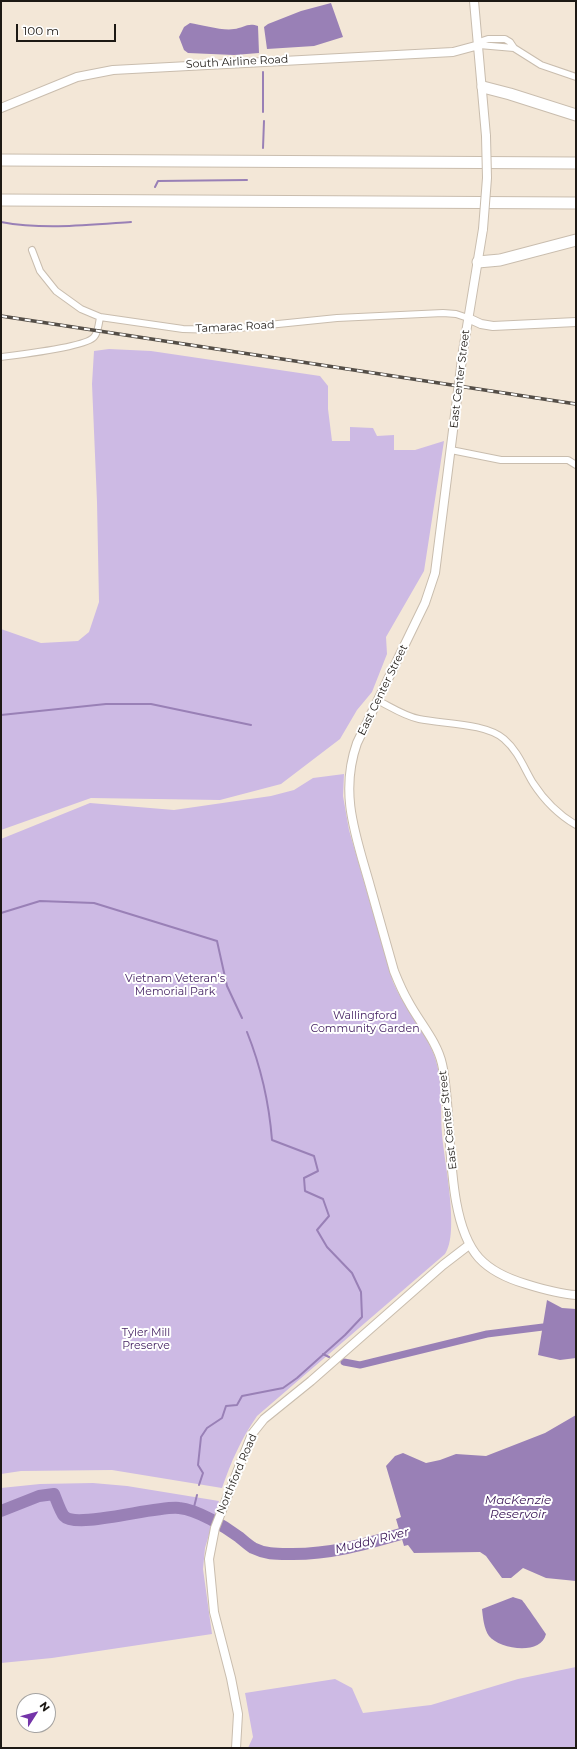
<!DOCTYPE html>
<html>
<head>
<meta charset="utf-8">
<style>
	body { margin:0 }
	#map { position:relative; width:577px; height:1749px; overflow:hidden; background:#f3e7d7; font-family:Montserrat,sans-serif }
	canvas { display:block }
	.frame { position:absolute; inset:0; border:2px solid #1d1914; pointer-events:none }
	.north { position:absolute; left:16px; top:1693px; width:40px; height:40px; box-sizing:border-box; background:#fff; border:1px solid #a5a3a1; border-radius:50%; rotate:54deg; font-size:11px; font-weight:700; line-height:16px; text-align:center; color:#1d1914 }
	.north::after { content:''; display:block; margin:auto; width:14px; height:18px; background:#7434a9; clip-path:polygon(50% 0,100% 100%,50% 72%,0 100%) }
	.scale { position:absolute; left:16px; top:24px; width:100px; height:18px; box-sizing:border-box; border:2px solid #1d1914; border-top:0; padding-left:5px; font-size:12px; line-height:14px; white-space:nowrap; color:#1d1914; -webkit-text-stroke:3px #fff; paint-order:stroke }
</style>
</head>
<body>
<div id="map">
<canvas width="577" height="1749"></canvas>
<div class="frame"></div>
<div class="north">N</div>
<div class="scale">100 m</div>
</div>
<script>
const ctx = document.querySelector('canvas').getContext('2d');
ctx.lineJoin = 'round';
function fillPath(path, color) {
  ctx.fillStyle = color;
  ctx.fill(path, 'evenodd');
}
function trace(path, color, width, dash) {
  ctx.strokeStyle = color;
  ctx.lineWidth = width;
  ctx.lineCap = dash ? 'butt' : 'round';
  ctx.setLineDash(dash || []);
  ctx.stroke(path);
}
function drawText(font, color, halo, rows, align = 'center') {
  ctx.font = font + ' Montserrat,sans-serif';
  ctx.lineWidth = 4;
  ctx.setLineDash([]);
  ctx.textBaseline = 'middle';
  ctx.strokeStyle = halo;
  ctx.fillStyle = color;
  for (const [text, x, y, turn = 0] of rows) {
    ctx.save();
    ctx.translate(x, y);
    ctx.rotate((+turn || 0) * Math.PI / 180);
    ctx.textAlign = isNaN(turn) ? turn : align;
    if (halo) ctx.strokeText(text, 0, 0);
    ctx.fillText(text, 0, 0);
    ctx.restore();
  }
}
fillPath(new Path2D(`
	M109,349L151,351L320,376L328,386V409L332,441H350V427L373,428L377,436L394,435V450H415L444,441L424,571L386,637L387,654L372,692L357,710L340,739L281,784L220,800L91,798L1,830V629L41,643L78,641L89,632L99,602L97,502L92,384L94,351Z
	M344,774L343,796L349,830L393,982C403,1006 422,1026 432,1050C444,1077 440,1105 442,1134C444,1161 460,1233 445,1254L257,1416C241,1439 231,1462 222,1488L112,1470L21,1471L1,1474V839L90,803L174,810L271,796L294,790L313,778Z
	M93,1483L127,1486L219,1501L205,1548L203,1569L212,1634L52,1658L1,1663V1488L40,1484Z
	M576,1667V1748H248L253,1737L245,1693L335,1679L352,1688L363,1713L431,1705L518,1679Z`), '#cdbae4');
fillPath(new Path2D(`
	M331,3L343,37L314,46L267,49L264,27L268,24L301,11Z
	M190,23C202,25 223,31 234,29C243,28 248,22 258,26L259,53L234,55L188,53L184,50L179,37L184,27Z
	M547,1300L562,1308L576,1309V1358L560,1360L538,1355Z
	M576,1415V1581L546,1578L523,1568L511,1578H502L486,1556L480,1552L414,1553L408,1545L404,1546L396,1519L401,1517L386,1466L395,1456L403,1453L426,1463L440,1460L456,1454L486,1456L545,1433Z
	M513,1597C515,1598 520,1599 522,1600C524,1602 544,1631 546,1634C541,1656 499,1649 489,1636C484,1629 483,1618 482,1609Z`), '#9980b6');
trace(new Path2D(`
	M263,112V72
	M263,148L264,121
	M155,187L158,181L247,180
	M1,222C43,230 89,225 131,222
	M1,715L106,704H151L251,725
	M1,913L40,901L94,903L217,941L227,986L242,1018
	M323,1354L329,1357
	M199,1485L203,1473L198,1465L201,1437L207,1428L222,1418L226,1406L237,1405L242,1396L283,1388L297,1378L345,1335L362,1317L361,1292L352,1273L327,1247L317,1230L329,1216L323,1199L305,1191L304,1178L318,1171L314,1156L272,1140C269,1102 261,1067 247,1032
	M193,1511L197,1495`), '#9980b6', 2);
trace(new Path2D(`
	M344,1362L360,1365L487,1334L543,1327`), '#9980b6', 7);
trace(new Path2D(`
	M1,1511L39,1496L54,1494C56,1499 61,1513 64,1516C76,1530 157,1505 179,1508C198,1510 224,1526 239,1537C244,1541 248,1545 253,1548C265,1554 275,1554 288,1554C333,1555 373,1542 415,1530`), '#9980b6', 12);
const street = new Path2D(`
	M514,48L479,45L482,41L488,39H505L510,42L514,48L541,65L576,77
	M32,250L40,271L56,291L81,309L100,317L183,329L219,330L337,318L443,313L456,314L468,318
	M1,357C17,355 86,347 94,337C98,333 99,323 100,317
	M451,450L501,460H568L576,465
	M377,700C391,707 404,716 419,719C443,724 486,723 504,739C518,751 524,768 533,783C544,800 559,815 576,825`);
const secondary = new Path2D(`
	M474,1L486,136
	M1,108L77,77L113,70L453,52L479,45
	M483,229L463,351L435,573L425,603L357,743C339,794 356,836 370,886C378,914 386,942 394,971C398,981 402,991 408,1001C419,1022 437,1041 442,1064C454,1116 443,1218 479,1258C491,1271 509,1279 526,1284C542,1289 559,1294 576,1295
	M468,318L481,324L493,326L576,322
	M236,1748L238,1714L231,1678L214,1612L209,1559L215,1528L252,1434L264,1419L311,1381L443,1265L469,1245`);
const highway = new Path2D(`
	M483,87L510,94L576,115
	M1,160L576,163
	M1,200L576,203
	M478,262L500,260L576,240`);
trace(street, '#c9bdae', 8);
trace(secondary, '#c9bdae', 10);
trace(highway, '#c9bdae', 13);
trace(street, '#fff', 6);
trace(secondary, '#fff', 8);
trace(highway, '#fff', 11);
const rail = new Path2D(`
	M1,316L576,404`);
trace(rail, '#544e47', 3.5);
trace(rail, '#fff', 2, [6]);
const secondaryBridge = new Path2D(`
	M483,229L487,178L486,136`);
trace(secondaryBridge, '#c9bdae', 10, []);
trace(secondaryBridge, '#fff', 8);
drawText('11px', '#1d1914', '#fff', [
	["South Airline Road",237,62,-3],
	["Tamarac Road",235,327,-3],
	["East Center Street",460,379,-83],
	["East Center Street",383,690,-64],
	["East Center Street",448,1120,-96],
	["Northford Road",237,1474,-67]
]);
drawText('11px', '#401d5f', '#fff', [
	["Vietnam Veteran's",175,979],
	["Memorial Park",175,992],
	["Wallingford",365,1016],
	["Community Garden",365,1029],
	["Tyler Mill",146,1333],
	["Preserve",146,1346]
]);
drawText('italic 12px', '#371354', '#fff', [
	["MacKenzie",518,1500],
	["Reservoir",518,1514],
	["Muddy River",372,1541,-14]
]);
</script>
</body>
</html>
